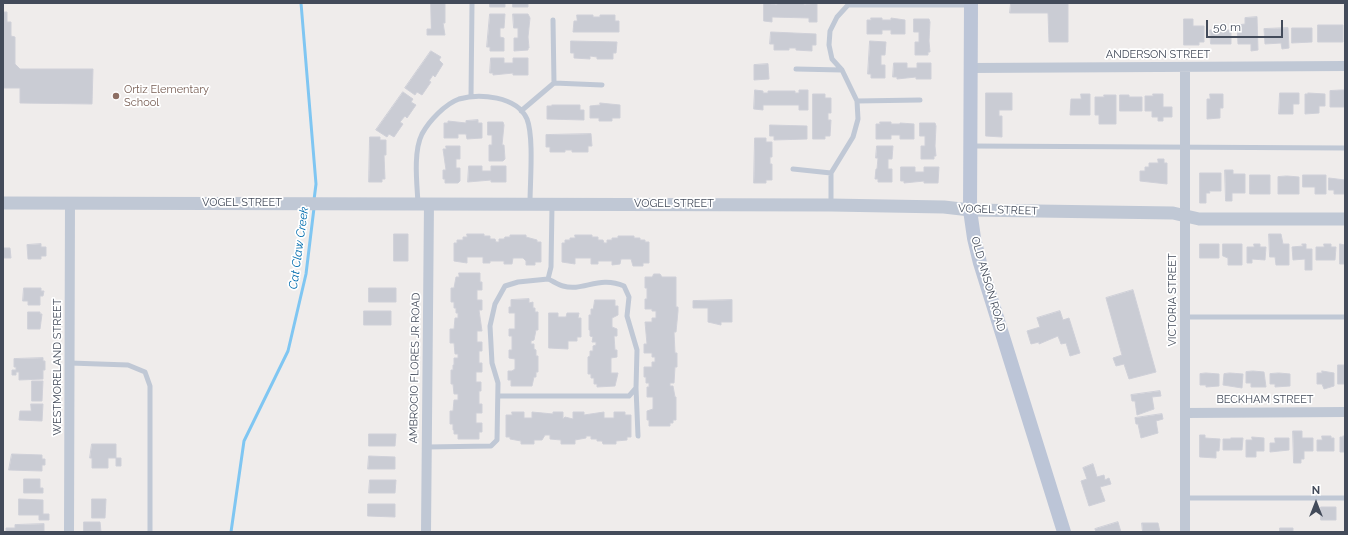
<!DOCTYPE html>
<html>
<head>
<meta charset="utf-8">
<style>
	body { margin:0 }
	#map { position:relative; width:1348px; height:535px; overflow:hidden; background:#efeceb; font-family:Raleway,sans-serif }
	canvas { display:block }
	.frame { position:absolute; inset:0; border:4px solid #434b5a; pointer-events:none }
	.north { position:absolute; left:1296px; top:483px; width:40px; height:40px; -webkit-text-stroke:3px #fff; paint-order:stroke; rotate:0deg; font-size:11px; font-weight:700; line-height:16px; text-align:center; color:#434b5a }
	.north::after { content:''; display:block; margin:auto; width:14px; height:18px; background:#434b5a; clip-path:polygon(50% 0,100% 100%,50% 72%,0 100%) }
	.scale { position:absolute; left:1206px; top:20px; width:77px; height:18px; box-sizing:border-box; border:2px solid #434b5a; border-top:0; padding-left:5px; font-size:12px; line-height:14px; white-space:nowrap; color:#434b5a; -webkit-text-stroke:3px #fff; paint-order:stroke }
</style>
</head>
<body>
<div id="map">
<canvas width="1348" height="535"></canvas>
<div class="frame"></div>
<div class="north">N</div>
<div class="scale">50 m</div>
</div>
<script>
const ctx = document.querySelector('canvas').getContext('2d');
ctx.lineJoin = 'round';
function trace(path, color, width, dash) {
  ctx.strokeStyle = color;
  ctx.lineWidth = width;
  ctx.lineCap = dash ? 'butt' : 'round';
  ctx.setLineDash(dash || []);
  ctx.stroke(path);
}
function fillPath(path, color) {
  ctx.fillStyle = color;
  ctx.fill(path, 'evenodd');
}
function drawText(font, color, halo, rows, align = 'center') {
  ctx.font = font + ' Raleway,sans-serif';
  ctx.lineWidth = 3.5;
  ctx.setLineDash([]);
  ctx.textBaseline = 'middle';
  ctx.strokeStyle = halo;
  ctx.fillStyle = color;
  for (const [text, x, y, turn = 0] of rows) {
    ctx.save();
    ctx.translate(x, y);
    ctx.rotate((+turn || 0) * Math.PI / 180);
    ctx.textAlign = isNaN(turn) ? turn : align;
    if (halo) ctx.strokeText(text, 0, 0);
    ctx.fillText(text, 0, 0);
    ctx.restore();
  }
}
trace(new Path2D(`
	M301,3L316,184L314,200
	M231,532L244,441L288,351L306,274L314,208`), '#7fc6f2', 3);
const building = new Path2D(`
	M431,3H445V23H443L445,35H427V29H431Z
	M490,3H505V7H490Z
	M513,3H528V7H513Z
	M764,3L777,5V3H804V5L817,3V22H809V18L772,17V22L764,21Z
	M1011,3H1068V42H1049L1048,13H1010Z
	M3,12H7V22H11V36L15,37V64L20,69H93L92,104L20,103V88H3Z
	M490,14H505L504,28H500V37L504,38V51H490V47H487Z
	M513,14H528L530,18L528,37L529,48H528V50L514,51V38H518V28H514Z
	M577,15H593V17H600V15H615V21H619V32H573L574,21H577Z
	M1257,17L1258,50L1251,51V44H1238L1237,25L1245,24V18Z
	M871,18H882V20H891V18L905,20V34H891V30H882V34H867V20H871Z
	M914,19H929L930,22L929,41L930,52H928V55H915V42H919V32H914Z
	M1184,19H1193V26H1204V42H1199V45H1184Z
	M1318,25H1343V42H1318Z
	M1288,28L1289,48L1282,49L1281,43L1265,44L1264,29Z
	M1292,28H1312V42L1292,43Z
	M1210,30H1231V44H1211Z
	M771,32L816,34V45H812V51L796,50V48H789V50H774V44H770Z
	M571,41L617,42L616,53H613V59H597V57L590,56V59L574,58V53H571Z
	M870,41L886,42L885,55H881V65H885V78H871V74H868Z
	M431,51L441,57L439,60L443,64L435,77L433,75L429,81L431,82L422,95L417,92L415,95L405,88Z
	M491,58H504V63H513V58H528V75H513V73L493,75V73H490Z
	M894,63H907V68H917V63H931V79H916V77L897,79V77H893Z
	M768,64L769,79L754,80V65Z
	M755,90L763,91V93H768V91H795V93H799V90H808V110H799V105H763V110L754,109Z
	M1341,90H1345V107H1330V91Z
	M403,92L413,99L411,102L416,105L407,118L405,116L400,122L403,124L394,137L389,134L387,137L376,130Z
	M986,93H1012V110H999V116H1002V137L986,136Z
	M1280,93H1299V104H1293V114H1279Z
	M1308,93L1325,94V106H1319V113L1305,114V94H1308Z
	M813,94H825V98H831V113H828V120H831L830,136H825V139H813Z
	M1081,94H1090V115H1070L1071,99H1081Z
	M1153,94H1163V107H1172V117H1163V121H1158V117H1152V111H1145V96H1153Z
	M1210,94H1223V108H1220V118L1207,119V99H1210Z
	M1104,95H1116V124H1099V115H1095V97H1104Z
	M1120,95H1129V97H1142V111H1120Z
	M600,103L620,105V118H612V121H599V118H590V106L600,105Z
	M552,105H580V110H584V120L547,119V106H552Z
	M478,120V123H482V138L467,139L466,134H458V138H444V123H448V121L466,123V121Z
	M488,122H503L504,125L502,145H504L505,159L503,161H489V145H492V135H488Z
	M880,122H891V124H900V123L914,124V139H900V135H891V139H876V124H880Z
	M920,123H935L936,126L935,146L936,156H934V159H921V146H925V136H920Z
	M770,125L807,126V139L774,140V136H770Z
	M591,134L592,146H588V152H572V150H565V152H550V147H546V135Z
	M370,137H380V140H386V155H384L385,179H382V182H369Z
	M755,138H766V142H772V157H770V164H772V180H766V183H754Z
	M446,146H460V159H456V168H460V181L458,183H445V179H443V170H446L443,149H446Z
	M877,146H893L892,159H888V169H892V182H878V179H875L876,169H877L878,158H876Z
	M1158,159H1164V163H1167V184L1140,181V171H1145V167H1149V163H1158Z
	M469,166H482V171H491V166H506V182H491V180L468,182Z
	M901,167H915V172H924V167H939L938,183H924V181L904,183V181H901Z
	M1225,170H1233V174H1245V193H1232V201H1226Z
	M1200,173H1221V191H1209L1210,193H1206V203H1200Z
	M1250,175H1270V194H1250Z
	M1303,175H1326V194H1315V187H1303Z
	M1287,176L1299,177V194H1278V177Z
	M1329,178L1345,180V194H1334V190H1329Z
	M394,234H408V261H394Z
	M467,234H484V236H490V239H495L496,242H499V239H504L505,237H510V235H526V237L537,240V242H541V262H535V265H526V261L523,258H513L512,264H504V261H490V263H483V257H467V263L454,261V243H457V240H463V237H467Z
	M1269,234H1281L1283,244H1289V265H1276L1275,257H1270Z
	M575,235H592V237H598V240H603L604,243H607V240H612V238H618V236H634V238H640V240H645V242H649V263H643V266H633L631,259H621L620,264L612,265V261H598V264H591V258H575V264L562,262V243H565V240H570V238H575Z
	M41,244V247H46V256H41V259H28L27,245Z
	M1200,244H1219V258H1200Z
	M1223,244H1242V265H1228V258L1223,256Z
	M1254,244H1260V247H1266L1265,260L1252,259V263H1247V247H1254Z
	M1302,244H1306V249H1312V270H1305V259L1293,260L1292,247L1303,246Z
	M1324,244H1331V247H1336L1335,260H1316V247H1324Z
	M1340,244L1345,245V264H1340Z
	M3,248H10L11,258H3Z
	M459,273H480V282H482V290H477V300H482V310H479L482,331H477V342H482V351H479V363H482V372H476V382H481V391H479V404H482V413H476V423H482V432H479V439H458V434H454V430H453V424H450V411H453L454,400H458V394H454L453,384H451V370H453V365H454V358H458V354H455L454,343H450V329H454L455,318H458V313H456V308H454V302H451V288H454L456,277H459Z
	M654,274H660L662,277H676V307H678V311L676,332H674L675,353H677V367H675L674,383H670V386H673L675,397H676V420H673V423H670V426H649V420H647V411L653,409V397H647V387H649V383H646V377H644V367H652V362H655V357H652V353H644V344H647L645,322H652V318H656V311H652V309H645V299H647V288H645V277H652Z
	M24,288H41V291H44L43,296H40V305H28V301H23Z
	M369,288H396V302H369Z
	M1133,290L1156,372L1129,379L1124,364L1116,366L1113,358L1122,355L1106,298Z
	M529,299V303L533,302V308H535V312H538V330H536L534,340L531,341V344H534V349L536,350V356H538V372H536V377H534L532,386H511V380H508V371H512L515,369V359L509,358V350H512V336H509V329H515V313H509V307H511V300Z
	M595,300H615V306H618V315L612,318V327L617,329V336H614L615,350H617V357L611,358V373H618L615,386L597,387V384H594V378H591V374H588V357L590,356V351H593V346L596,345V342H592L593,337L590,336V330H589V315H591V309H593Z
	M732,300V322H721V325L708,322V308H693V301Z
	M364,311H391V325H364Z
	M1060,311L1063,320L1069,318L1080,353L1070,356L1066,343L1061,344L1058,336L1039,344V342L1031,344L1027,331L1040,327L1037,318Z
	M28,312H40V314H42L40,329H28Z
	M549,313H558V317H566L567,313H579L578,318H581V337H577V341H568V349L549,348Z
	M43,358V361H45V370H43V379L19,380V372H16V375H12V370H16V367H14V359Z
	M1338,365H1345V384H1338Z
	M1253,371L1264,372L1266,387H1251V383H1246V372Z
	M1322,371L1334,373V386L1324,389L1322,384H1317V373H1322Z
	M1206,373L1219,374V386L1206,387V385H1200V374Z
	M1230,373L1243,374L1242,388L1223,385L1224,374Z
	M1279,373L1290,374V386L1275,387V384H1270V374Z
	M32,381H43L42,401H32Z
	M1160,391L1161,396L1152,397L1154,409L1137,415L1135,401H1132L1131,395Z
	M31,404H43L42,421L19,420L20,411H31Z
	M512,412H524V418H532V412L553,414V412H563V419L565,417L573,419V412H584V415L604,412V418H614V412H625V415H631V437H627V440L616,441V444H603L602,441H597V439H591V436H586V438L575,440V444H561V440L550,439V435H545L542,440H534V444H521V441L510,439V437H506V415H512Z
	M1162,414L1163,419L1156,421L1158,433L1141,438L1138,424H1136L1135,418Z
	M1293,431H1302V438H1313V451H1304V459H1301V463H1294Z
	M369,434H396L395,446H369Z
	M1200,435H1205V438L1220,439L1219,451H1216V458L1200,457Z
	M1322,436H1331V438H1334V451H1317V440H1322Z
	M1343,436H1345V452H1340V437H1343Z
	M1252,437L1264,438V451H1256V457H1246V440H1252Z
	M1231,438H1243L1242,450H1223V439H1231Z
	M1275,438H1289V450L1270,452V443H1275Z
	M92,444H116V458H121V466H116V458H108V468H92V458H90Z
	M12,454L42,455V459H45V465H42V471L9,470Z
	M369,456L395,457V469H368Z
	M1093,464L1097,477L1104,475L1105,480L1109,478L1111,484L1100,487L1105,501L1089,506L1081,481L1087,479L1083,468Z
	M24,479H40V488H43V493H24Z
	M370,480H396L395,493H369Z
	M19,499L43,500V514H49V520H39V515H19Z
	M92,499H106L105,518H92Z
	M368,504H395V517L368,516Z
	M1321,507H1336V520H1321Z
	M84,522H100L101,532H84Z
	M1118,522L1121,532H1096L1095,529Z
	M1142,523H1158L1160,532H1143Z
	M44,524V532H6V528H15V525Z
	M1280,528H1293V532H1280Z`);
fillPath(building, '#caccd4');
trace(building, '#cfd0d8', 1);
trace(new Path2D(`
	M553,20L554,83
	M796,69L842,70
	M471,97L472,3
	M857,101L920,100
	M521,111L554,83L602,85
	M971,146L1345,148
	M793,169L831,173
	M418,203C417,184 413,152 422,134C429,121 445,104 459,99C479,93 517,96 527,119C534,137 530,182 530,203
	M831,204V173L853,137L858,119L857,101L842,70L832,59L829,45L830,31L837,17L848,5H971
	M1186,317H1345
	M70,363L128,365L145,372L150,386V532
	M636,388L638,436
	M498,396H629L636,388L637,350L627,316L629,297L624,286C599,275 583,292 563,286C558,285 553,281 548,279
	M427,447L491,446L497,440L498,383L492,363L490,326L495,304L505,286L518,282L548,279L551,267L552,206
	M1185,498H1345`), '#c0c8d5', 5);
trace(new Path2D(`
	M971,68L1345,66
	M1186,413L1345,412
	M69,532L70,203
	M426,532L429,203
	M1185,532V67`), '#c0c8d5', 10);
trace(new Path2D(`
	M3,203L831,205L944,207L970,210L1173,213L1199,219H1345`), '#c0c8d5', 13);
trace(new Path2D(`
	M971,3L970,210L974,238L980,263L1064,532`), '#bcc5d7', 14);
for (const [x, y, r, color] of [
	[116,96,4,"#8d6e63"]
]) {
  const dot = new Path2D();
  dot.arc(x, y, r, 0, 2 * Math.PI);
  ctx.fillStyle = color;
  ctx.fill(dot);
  trace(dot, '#fff', 1.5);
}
drawText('11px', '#434b5a', '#fff', [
	["ANDERSON STREET",1158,55],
	["VOGEL STREET",242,203],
	["VOGEL STREET",674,204],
	["VOGEL STREET",998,210,2],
	["OLD ANSON ROAD",988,284,74],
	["VICTORIA STREET",1173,300,-90],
	["WESTMORELAND STREET",58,367,-90],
	["AMBROCIO FLORES JR ROAD",415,368,-89],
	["BECKHAM STREET",1265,400]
]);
drawText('11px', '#785e54', '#fff', [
	["Ortiz Elementary",124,90],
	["School",124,103]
], 'left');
drawText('italic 12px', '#026dae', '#fff', [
	["Cat Claw Creek",299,248,-82]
]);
</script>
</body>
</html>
